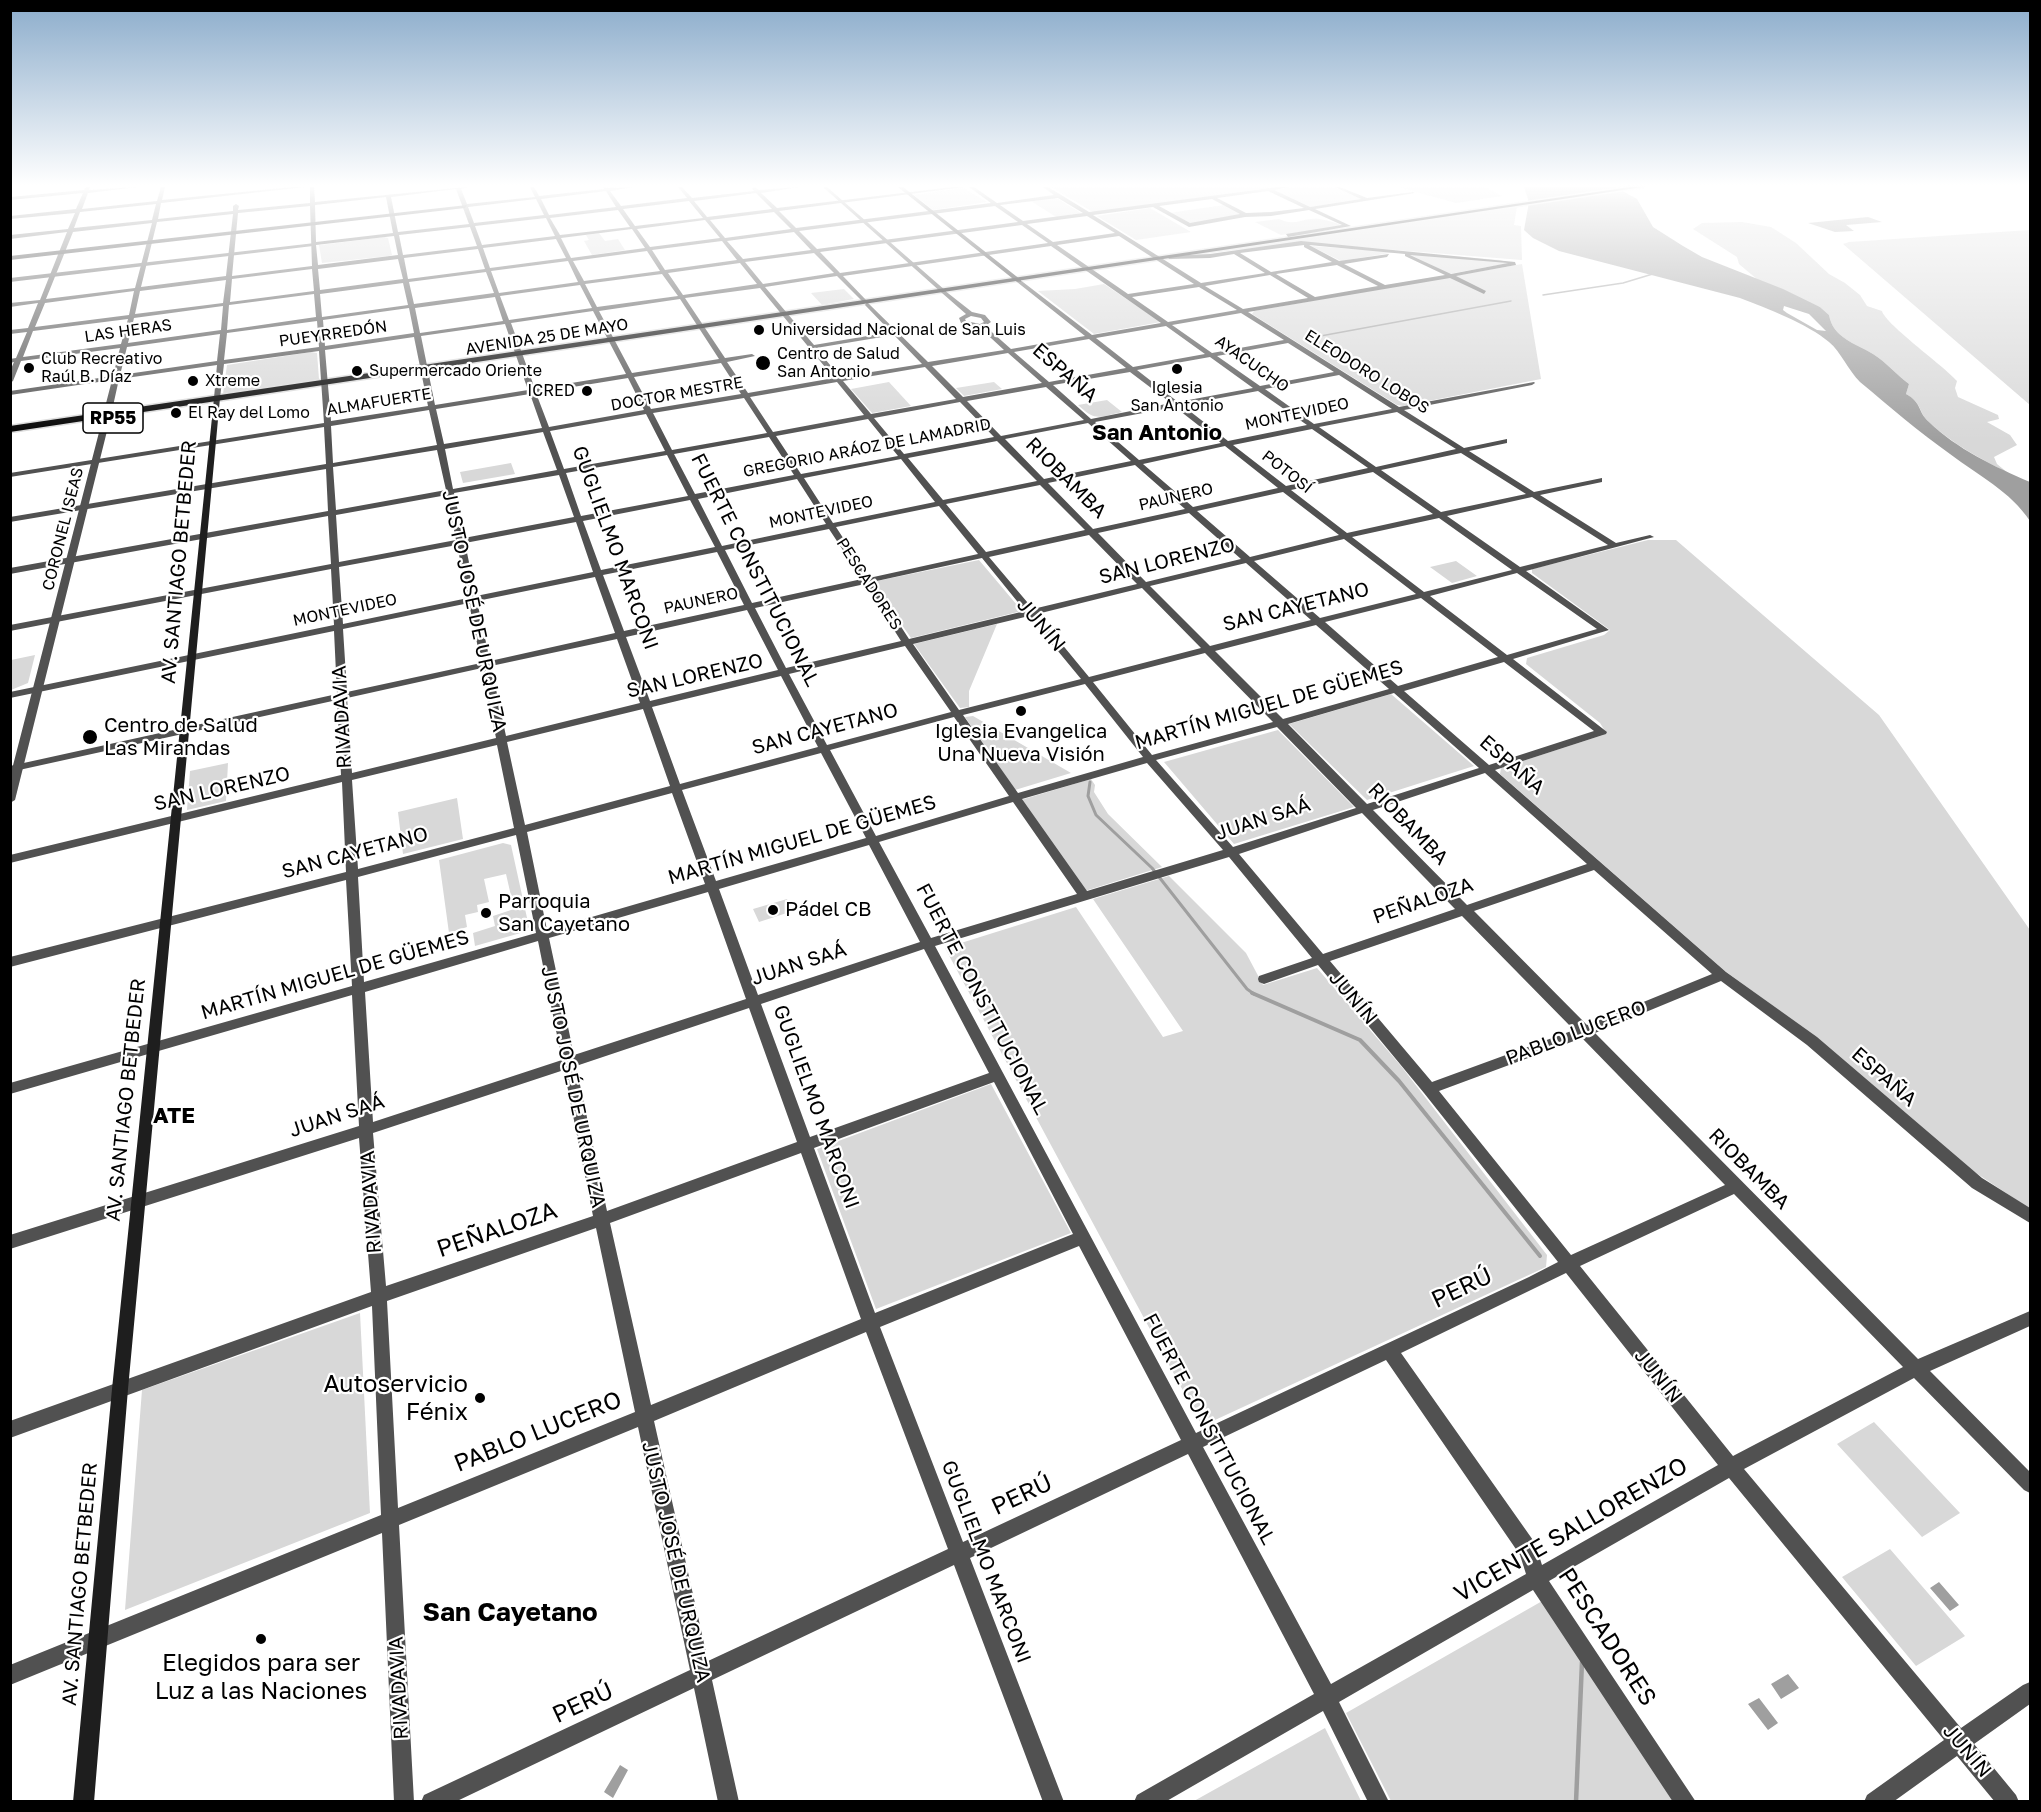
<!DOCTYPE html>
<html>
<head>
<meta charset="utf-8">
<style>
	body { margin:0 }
	#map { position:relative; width:2041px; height:1812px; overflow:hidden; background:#fff; font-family:"Golos Text",sans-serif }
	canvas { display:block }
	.frame { position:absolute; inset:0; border:12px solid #000; pointer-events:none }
</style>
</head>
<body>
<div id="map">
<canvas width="2041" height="1812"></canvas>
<div class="frame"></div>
</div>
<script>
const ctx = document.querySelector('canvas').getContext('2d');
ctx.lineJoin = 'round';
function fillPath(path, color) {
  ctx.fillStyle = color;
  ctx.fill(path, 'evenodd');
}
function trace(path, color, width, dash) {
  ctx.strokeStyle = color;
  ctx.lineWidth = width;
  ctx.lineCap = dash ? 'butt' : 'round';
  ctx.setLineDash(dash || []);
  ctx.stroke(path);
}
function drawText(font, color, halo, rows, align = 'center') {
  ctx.font = font + ' "Golos Text",sans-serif';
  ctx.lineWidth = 4.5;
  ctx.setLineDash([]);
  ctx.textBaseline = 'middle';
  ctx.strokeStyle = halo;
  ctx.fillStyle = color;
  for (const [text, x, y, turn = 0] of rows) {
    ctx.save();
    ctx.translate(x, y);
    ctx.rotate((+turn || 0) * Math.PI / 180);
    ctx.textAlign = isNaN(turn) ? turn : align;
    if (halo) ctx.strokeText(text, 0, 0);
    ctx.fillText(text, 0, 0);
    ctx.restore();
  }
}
fillPath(new Path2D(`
	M1051,187H1282L1093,212Z
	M1292,187H1334L1361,199L1309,207L1271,190Z
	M1398,187H1485L1502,196L1456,203Z
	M963,188L987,202L933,210L914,195Z
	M1053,198L1058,199L1081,213L1056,217L1031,201Z
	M1224,205L1242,214L1189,224L1169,213Z
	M1517,206L1514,225L1521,226L1522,260L1307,243L1195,254Z
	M1150,208L1191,232L1136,240L1097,216Z
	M1279,219C1296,227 1303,217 1319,219C1327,220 1334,222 1343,226L1281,235L1255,222Z
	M1742,222L1771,227L1796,243L1829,274L1845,283L1860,295L1867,306L1882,311C1886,325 1943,365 1957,381L1955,388L1958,397L1998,415L1999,419L1987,422L2010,435L2017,445L1994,457L1997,464L2008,473C1981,459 1951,443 1929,422C1917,411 1924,405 1906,394L1909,384C1897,375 1886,362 1873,354C1855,343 1833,338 1829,315L1820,307L1758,280L1739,264L1737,257L1693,229L1702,223Z
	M2030,230V405L1843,244L1849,242Z
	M599,233L605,241L618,239L625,250L592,255L584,241L589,240L586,235Z
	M384,237L388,238L392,255L389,256L322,263L319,245H321Z
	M1311,246L1396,252L1341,261Z
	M1415,253L1500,260L1510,263L1449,274L1411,255Z
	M1522,264L1541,379L1403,406L1397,405L1252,314L1254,311Z
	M1104,284L1161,322L1094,334L1038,291L1075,289Z
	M844,289L854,299L822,305L811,293Z
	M311,352L317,353L319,379L317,380L223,394L227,365Z
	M889,382L911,406L872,413L851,389Z
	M994,382L1002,389L964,396L956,388Z
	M1107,400L1122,412C1099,417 1096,422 1078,405Z
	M511,463L515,474L463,483L460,472Z
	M1648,540H1676L1879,715L2030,930V1209L1964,1165L1818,1039L1725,971L1500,774L1501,768L1603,735L1605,731L1600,723L1526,664L1527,658L1604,635L1610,630L1532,573V569Z
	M979,560L1022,611L911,638L872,582Z
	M1456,561L1477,576L1452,583L1430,567Z
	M997,624L969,691V707L960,708L914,644Z
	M35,655L28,683L11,690V660Z
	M1391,694L1474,766L1367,800L1289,724Z
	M973,716L1071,773L1015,790L965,717Z
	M1278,730L1354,807L1234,844L1164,762Z
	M228,763L226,801L187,810L190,771Z
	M1091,779L1095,785L1094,792L1108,814L1162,867L1085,891L1021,800Z
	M457,798L463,839L403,854L398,812Z
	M503,843L511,845L529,927L524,932L475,946L473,933L495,926L493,916L514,909L506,874L484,879L489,902L477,905L478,912L465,915L467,927L449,933L439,860Z
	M1169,876L1246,953L1263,985L1317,968L1401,1066L1547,1255L1546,1267L1202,1426L945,948L1076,907L1163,1037L1183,1031L1093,899Z
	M787,899L793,911L759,922L753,909Z
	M991,1084L1071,1233L876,1309L817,1149Z
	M360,1313L370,1513L125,1610L142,1390Z
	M1874,1422L1960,1513L1922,1537L1837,1444Z
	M1890,1549L1965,1636L1916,1666L1842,1577Z
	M1544,1600L1676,1801H1391L1346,1713Z
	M1325,1728L1361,1801H1194Z`), '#d8d8d8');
fillPath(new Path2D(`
	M1524,187H1615L1637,199L1653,227L1683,246L1702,257L1783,289L1820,307L1829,315C1833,338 1855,343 1873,354C1886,362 1897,375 1909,384L1906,394C1923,404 1917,411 1929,422C1957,449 1995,467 2030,482V521C2010,491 1979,476 1950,454C1919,432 1890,407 1860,382C1848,370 1841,352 1829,342C1808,324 1766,308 1740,298L1559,251L1533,238L1524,230L1529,202ZM1784,306L1809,314L1826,331L1817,330L1787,313L1783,310Z
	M1868,217L1882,222L1846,225L1854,231L1835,232L1808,223Z
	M1939,1582L1959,1605L1950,1611L1930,1588Z
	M1788,1674L1799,1688L1781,1699L1771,1684Z
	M1759,1698L1778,1723L1768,1730L1748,1704Z
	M620,1765L628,1770L613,1798L604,1792Z`), '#9f9f9f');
trace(new Path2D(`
	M1543,295L1623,283L1656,273
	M1315,337L1511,301`), '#9f9f9f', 1.5);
trace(new Path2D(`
	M1090,782L1088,796L1096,815L1152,868L1247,989L1254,994`), '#9f9f9f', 3);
trace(new Path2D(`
	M1252,993L1360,1040L1399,1081L1540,1256`), '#9f9f9f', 4);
trace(new Path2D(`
	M1576,1802L1582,1662`), '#9f9f9f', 4.5);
const primary = new Path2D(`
	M1630,187H1643L10,432V426Z`);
trace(primary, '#dbdbdb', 3);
fillPath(new Path2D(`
	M86,187H90L89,190L137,187L88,193L82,209L157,201L161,187H165L162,200L293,187H305L161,203L158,219L233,211V206L236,204L239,206L238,210L310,203V187H314L315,202L467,187L461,189L467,204L535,197L530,187H534L539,196L604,189L603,187L608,188L633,187L610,191L621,206L687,198L678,187H682L692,198L754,191L752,188L754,187L759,190L799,187L761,193L777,208L953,187H964L779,211L796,228L991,203L969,187H974L997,203L1054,195L1043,187H1048L1089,212L1279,187H1289L1274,190L1310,207L1361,199L1335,187H1340L1367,198L1413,192L1415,193L1315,209L1351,226L1288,237L1286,234L1342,225L1309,210L1271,216L1245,217L1189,227L1153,207L1093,215L1201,283L1265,273L1234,254L1210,258L1169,259L1167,256L1210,254L1301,241L1515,262L1516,265L1456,276L1486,291L1484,294L1450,278L1248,312L1399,407L1534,382L1535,383L1532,385L1404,410L1464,448L1507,439V443L1469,451L1534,492L1602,478V482L1540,495L1616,543L1650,535L1654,537L1526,571L1609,630L1513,659L1607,732L1606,734L1495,770L1726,972L1817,1037L1982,1178L2030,1208V1223L1972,1188L1807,1045L1721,981L1595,1033L1918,1359L2030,1311V1326L1930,1371L2030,1472V1493L2024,1490L1914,1378L1744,1469L1961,1728L2023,1685L2030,1682V1704L1974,1744L2016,1795L2019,1802H1995L1957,1756L1893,1802H1864L1867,1795L1944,1740L1729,1478L1549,1581L1696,1802H1673L1533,1590L1339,1702L1389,1802H1368L1323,1711L1165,1802H1134L1137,1795L1314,1694L1188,1454L970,1558L1064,1802H1043L954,1565L712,1680L739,1802H718L694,1688L455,1802H421L424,1795L690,1670L638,1427L399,1525L414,1802H394L382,1533L10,1685V1665L381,1515L372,1306L10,1438V1421L371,1292L359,1138L10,1249V1235L359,1126L352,995L10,1094V1083L352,986L346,880L10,967V957L346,872L342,782L10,863V855L341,775L337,700L10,772V766L337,694L334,631L10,698V692L334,625L331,569L10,631V625L331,564L328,516L10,574V568L328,511L326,469L10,522V517L326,464L324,427L10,477V473L324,423L319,351L224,364L220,398L217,400L214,398L217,365L119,379L111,415L107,417L103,415L112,380L10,395V391L113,376L120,348L21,361L13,381L10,383V371L14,362L10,363V359L16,358L27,332L10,334V330L28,328L38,303L10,307V303L40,300L67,232L10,239V235L68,229L75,213L10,219V216L76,209L83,193L10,200V197L84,190ZM456,189L469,224L398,232L391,197ZM606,191L616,207L549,215L541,199ZM1268,191L1304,208L1271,212L1246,213L1217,198ZM756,193L772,209L707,217L694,201ZM386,197L393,233L316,242L315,205ZM1058,198L1083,213L1023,221L1000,205ZM536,199L544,215L474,223L468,207ZM1212,199L1240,214L1190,223L1159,206ZM689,201L703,218L635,226L623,209ZM156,204L152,220L74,228L80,212ZM310,206L312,266L232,276L238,213ZM995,206L1018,222L817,249L799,231ZM618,210L630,227L560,235L550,218ZM774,212L791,229L725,238L710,220ZM233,214L226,276L141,287L157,222ZM1087,216L1115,233L1053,242L1027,224ZM546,218L555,236L482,245L475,226ZM705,220L720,238L650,247L637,229ZM152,223L135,288L46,299L73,232ZM1022,225L1048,243L840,273L820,252ZM470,227L477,246L403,255L399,235ZM632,229L645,248L571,258L561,238ZM794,232L811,250L743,259L727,241ZM394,236L398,255L318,265L316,245ZM1119,236L1194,284L1128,294L1057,245ZM556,239L566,258L490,268L483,248ZM722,241L737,260L665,270L652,250ZM1304,245V247L1332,262L1271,272L1240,253ZM1309,245L1405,254V256L1445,275L1385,285L1344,264L1387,257L1389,254L1339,261ZM1051,246L1161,323L1092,335L1019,279L1017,282L1085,336L1011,349L985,326L991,322L985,315L972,312L944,290L942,293L966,314L959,318L961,323L979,327L1004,350L928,362L867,302L865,305L891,332L814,345L765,287L837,276L864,303L866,300L843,276ZM478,249L485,269L408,279L404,258ZM647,251L660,271L584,281L573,261ZM814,253L834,273L763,284L745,262ZM1410,255L1508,263L1451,274ZM398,259L403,279L320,290L318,269ZM568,261L578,282L499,293L491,271ZM740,263L757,284L683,295L668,273ZM1337,265L1378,286L1315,297L1276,274ZM312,269L314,291L230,302L232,279ZM486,272L494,293L414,304L409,282ZM662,274L678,296L597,307L585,284ZM1270,275L1308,298L1243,309L1205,286ZM226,280L223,303L135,314L140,291ZM403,283L408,305L322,317L320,294ZM580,285L592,308L509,320L500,296ZM1199,287L1237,310L1168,322L1132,297ZM760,288L834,378L748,393L727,362L755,356L752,354L725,358L685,298ZM134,291L129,315L35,327L45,303ZM314,294L316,317L227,330L229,305ZM495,297L503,321L420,333L415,308ZM680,299L719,359L632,373L599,311ZM223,306L221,330L128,343L134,318ZM409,308L414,333L325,346L323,320ZM593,311L626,374L535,389L511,323ZM1241,313L1284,340L1212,353L1172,325ZM971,316L981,318L984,322L980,324L966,321L965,319ZM128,319L121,344L23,357L33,331ZM317,321L319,347L224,360L227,333ZM505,324L528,390L435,405L421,336ZM1166,326L1205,354L1133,367L1096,338ZM220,334L217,361L120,375L127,347ZM894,335L922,364L840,377L816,348ZM414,337L428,406L331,421L325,350ZM1089,339L1126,368L1049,382L1014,352ZM1288,343L1334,372L1260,386L1217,356ZM1008,353L1042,383L963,397L932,366ZM1210,357L1253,388L1178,402L1137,370ZM721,363L741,394L651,409L634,377ZM925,367L956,399L871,414L843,381ZM1130,372L1171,403L1091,419L1053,385ZM1339,375L1392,409L1314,424L1265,389ZM628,378L644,410L549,427L536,393ZM837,382L864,415L773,432L750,397ZM1046,387L1084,420L1001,436L967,401ZM1258,391L1307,425L1228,441L1182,405ZM530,394L542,428L444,444L436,409ZM744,398L767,433L672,450L653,413ZM960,402L994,437L904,454L874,418ZM1175,407L1221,443L1139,460L1095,422ZM429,410L437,445L333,463L331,426ZM1397,412L1456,449L1376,467L1319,427ZM646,414L665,451L564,469L550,431ZM868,419L898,456L801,474L776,436ZM1088,423L1131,461L1044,479L1005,439ZM1312,429L1368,468L1286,486L1233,445ZM543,432L557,470L453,489L445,449ZM769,437L794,475L695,494L674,454ZM997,441L1037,481L943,500L908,458ZM1225,446L1278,488L1193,507L1143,464ZM437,450L446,490L336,510L333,467ZM1461,453L1526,494L1441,512L1381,470ZM667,455L688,496L581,516L566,473ZM901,459L935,502L833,523L804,478ZM1135,465L1185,509L1093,529L1048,483ZM1373,472L1433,514L1347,533L1291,490ZM559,475L574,517L464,538L454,493ZM797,479L826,524L722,546L698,499ZM1040,485L1085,530L986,552L946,504ZM1283,492L1339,535L1250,557L1197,511ZM447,495L456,540L339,562L336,515ZM1532,497L1608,545L1520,567L1447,516ZM690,500L715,547L601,570L583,521ZM939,506L978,554L869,578L836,527ZM1189,513L1241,559L1146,582L1098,533ZM1439,518L1512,570L1424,592L1352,537ZM576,522L593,572L476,596L465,543ZM829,529L862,579L752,603L725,550ZM1089,535L1137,584L1033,609L989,557ZM1344,539L1416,594L1320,618L1254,561ZM457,545L468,598L343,624L339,567ZM717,552L744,605L624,631L603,575ZM982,558L1025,611L909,639L872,582ZM1246,563L1311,620L1210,646L1150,586ZM1517,573L1597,629L1507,655L1430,596ZM595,577L615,633L490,661L477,601ZM865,584L901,641L786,668L755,608ZM1142,588L1201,648L1089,677L1037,614ZM1421,598L1498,657L1398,686L1325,622ZM469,603L481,663L347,692L343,629ZM747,610L778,670L650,701L626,637ZM1029,616L1081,679L959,710L913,644ZM1316,625L1389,689L1283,719L1215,651ZM617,639L640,703L506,736L491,666ZM905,646L951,712L827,745L789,674ZM1205,653L1273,722L1152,755L1093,682ZM1504,662L1594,731L1489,765L1404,691ZM482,668L496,738L352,773L347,698ZM781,676L818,747L680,784L652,707ZM1085,684L1143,757L1018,793L963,715ZM1394,693L1479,768L1367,804L1288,724ZM643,709L670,786L525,825L507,742ZM954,717L1009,796L876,836L830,750ZM1277,727L1356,808L1233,847L1156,760ZM497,745L514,828L358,869L352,780ZM821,753L866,838L716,881L682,790ZM1147,763L1223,850L1087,891L1022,799ZM1485,773L1587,864L1467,905L1373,810ZM672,793L705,884L547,930L527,832ZM1013,802L1077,894L931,938L879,842ZM1362,813L1455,909L1323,954L1239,854ZM516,835L536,933L364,982L358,877ZM869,845L920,942L758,995L719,889ZM1229,857L1312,958L1259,976L1258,979L1259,982L1264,984L1318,965L1424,1093L1558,1262L1529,1277L1196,1433L935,946ZM1594,870L1712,974L1587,1025L1474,911ZM708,892L746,999L574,1055L549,938ZM1462,916L1574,1030L1432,1082L1330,961ZM538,941L562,1060L373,1122L365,992ZM924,949L989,1073L810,1137L761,1004ZM749,1008L797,1142L607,1211L576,1066ZM1582,1038L1725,1185L1571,1255L1439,1091ZM564,1070L593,1216L386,1286L373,1133ZM994,1082L1073,1234L875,1313L814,1148ZM801,1153L861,1319L651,1405L610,1223ZM1734,1194L1903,1367L1733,1456L1580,1266ZM596,1228L635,1412L398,1508L387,1301ZM1079,1246L1181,1440L963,1542L880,1327ZM1566,1273L1718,1465L1542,1565L1535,1543L1401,1353ZM866,1332L948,1549L708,1661L654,1421ZM1386,1360L1520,1555L1526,1574L1331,1684L1203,1447Z`), '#515151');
fillPath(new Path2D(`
	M823,187H827L946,291V293H942Z
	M315,243L313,246L10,282V278Z
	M104,413L111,415L15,800L10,803V777Z`), '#515151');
fillPath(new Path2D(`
	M898,187H903L1021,280V282H1017Z
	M467,205L465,208L10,260V256Z
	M217,396L220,398L128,1389L94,1802H73L112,1389L214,398Z`), '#1e1e1e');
fillPath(primary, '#000');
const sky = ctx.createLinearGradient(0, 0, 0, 440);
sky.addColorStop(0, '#8baccb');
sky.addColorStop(0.42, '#fff');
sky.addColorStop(1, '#ffffff00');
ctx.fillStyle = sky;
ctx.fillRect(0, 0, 2041, 440);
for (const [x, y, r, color] of [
	[759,330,6,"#000"],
	[763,363,8,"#000"],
	[29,368,6,"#000"],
	[1177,369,6,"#000"],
	[357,371,6,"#000"],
	[193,381,6,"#000"],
	[587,391,6,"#000"],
	[176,413,6,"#000"],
	[1021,711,6,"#000"],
	[90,737,8,"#000"],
	[773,910,6,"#000"],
	[486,913,6,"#000"],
	[480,1398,6,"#000"],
	[261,1639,6,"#000"]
]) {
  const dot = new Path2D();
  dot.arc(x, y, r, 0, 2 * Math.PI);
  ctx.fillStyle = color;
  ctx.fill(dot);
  trace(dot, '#fff', 2);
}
drawText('16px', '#000', '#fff', [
	["Universidad Nacional de San Luis",771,330],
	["Centro de Salud",777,354],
	["San Antonio",777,372],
	["Club Recreativo",41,359],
	["Raúl B. Díaz",41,377],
	["Supermercado Oriente",369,371],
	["Xtreme",205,381],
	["Iglesia",1177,388,"center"],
	["San Antonio",1177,406,"center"],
	["ICRED",575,391,"right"],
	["El Ray del Lomo",188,413]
], 'left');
drawText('16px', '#000', '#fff', [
	["LAS HERAS",128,331,-8],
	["PUEYRREDÓN",333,334,-8],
	["AVENIDA 25 DE MAYO",547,337,-9],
	["AYACUCHO",1252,364,35],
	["ELEODORO LOBOS",1367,372,32],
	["DOCTOR MESTRE",677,394,-10],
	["ALMAFUERTE",379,402,-9],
	["MONTEVIDEO",1297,414,-12],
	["GREGORIO ARÁOZ DE LAMADRID",867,448,-11],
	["POTOSÍ",1287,472,38],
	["PAUNERO",1176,497,-13],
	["MONTEVIDEO",821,512,-12],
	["CORONEL ISEAS",63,529,-76],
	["PESCADORES",869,584,57],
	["PAUNERO",701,601,-12],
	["MONTEVIDEO",345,610,-12]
]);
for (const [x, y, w] of [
	[113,418,60]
]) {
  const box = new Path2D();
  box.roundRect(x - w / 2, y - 15, w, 30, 4.5);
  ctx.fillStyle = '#fff';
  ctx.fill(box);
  trace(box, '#000', 1.5);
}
drawText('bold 18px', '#000', null, [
	["RP55",113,418]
]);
drawText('20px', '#000', '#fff', [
	["ESPAÑA",1065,373,41],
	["RIOBAMBA",1066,478,45],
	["GUGLIELMO MARCONI",615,548,70],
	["SAN LORENZO",1167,561,-14],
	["AV. SANTIAGO BETBEDER",179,562,-85],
	["FUERTE CONSTITUCIONAL",755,570,63],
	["SAN CAYETANO",1296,607,-14],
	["JUSTO JOSÉ DE URQUIZA",474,611,78],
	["JUNÍN",1041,625,50],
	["SAN LORENZO",695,676,-13],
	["MARTÍN MIGUEL DE GÜEMES",1269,705,-16],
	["RIVADAVIA",342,717,-93],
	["SAN CAYETANO",825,729,-15],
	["ESPAÑA",1512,765,41],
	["SAN LORENZO",222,789,-13],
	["JUAN SAÁ",1263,819,-18],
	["RIOBAMBA",1408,824,46],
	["MARTÍN MIGUEL DE GÜEMES",802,840,-16],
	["SAN CAYETANO",355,853,-15],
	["PEÑALOZA",1423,901,-19],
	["JUAN SAÁ",799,964,-18],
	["MARTÍN MIGUEL DE GÜEMES",335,975,-16],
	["JUNÍN",1353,998,50],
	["FUERTE CONSTITUCIONAL",982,999,62],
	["PABLO LUCERO",1576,1033,-21],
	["ESPAÑA",1884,1077,41],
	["JUSTO JOSÉ DE URQUIZA",573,1087,78],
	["AV. SANTIAGO BETBEDER",126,1100,-84],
	["GUGLIELMO MARCONI",816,1107,70],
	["JUAN SAÁ",337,1116,-18],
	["RIOBAMBA",1749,1169,45],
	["RIVADAVIA",371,1202,-94],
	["JUNÍN",1658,1376,51],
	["FUERTE CONSTITUCIONAL",1209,1429,62],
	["JUSTO JOSÉ DE URQUIZA",676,1562,77],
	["GUGLIELMO MARCONI",986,1562,69],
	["AV. SANTIAGO BETBEDER",80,1584,-85],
	["RIVADAVIA",399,1688,-93],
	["JUNÍN",1967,1751,50]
]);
drawText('20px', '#000', '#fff', [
	["Centro de Salud",104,726],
	["Las Mirandas",104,749],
	["Iglesia Evangelica",1021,732,"center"],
	["Una Nueva Visión",1021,755,"center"],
	["Parroquia",498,902],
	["San Cayetano",498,925],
	["Pádel CB",785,910]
], 'left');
drawText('bold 22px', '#000', '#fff', [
	["San Antonio",1157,433]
]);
drawText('bold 22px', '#000', '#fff', [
	["ATE",174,1116]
]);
drawText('24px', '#000', '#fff', [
	["PEÑALOZA",497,1230,-19],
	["PERÚ",1462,1288,-25],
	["PABLO LUCERO",538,1432,-22],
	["PERÚ",1022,1495,-25],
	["VICENTE SALLORENZO",1571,1530,-30],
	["PESCADORES",1607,1637,57],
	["PERÚ",583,1703,-25]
]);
drawText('24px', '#000', '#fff', [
	["Autoservicio",468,1384],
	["Fénix",468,1412],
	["Elegidos para ser",261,1663,"center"],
	["Luz a las Naciones",261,1691,"center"]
], 'right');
drawText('bold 26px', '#000', '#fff', [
	["San Cayetano",510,1613]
]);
</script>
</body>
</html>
